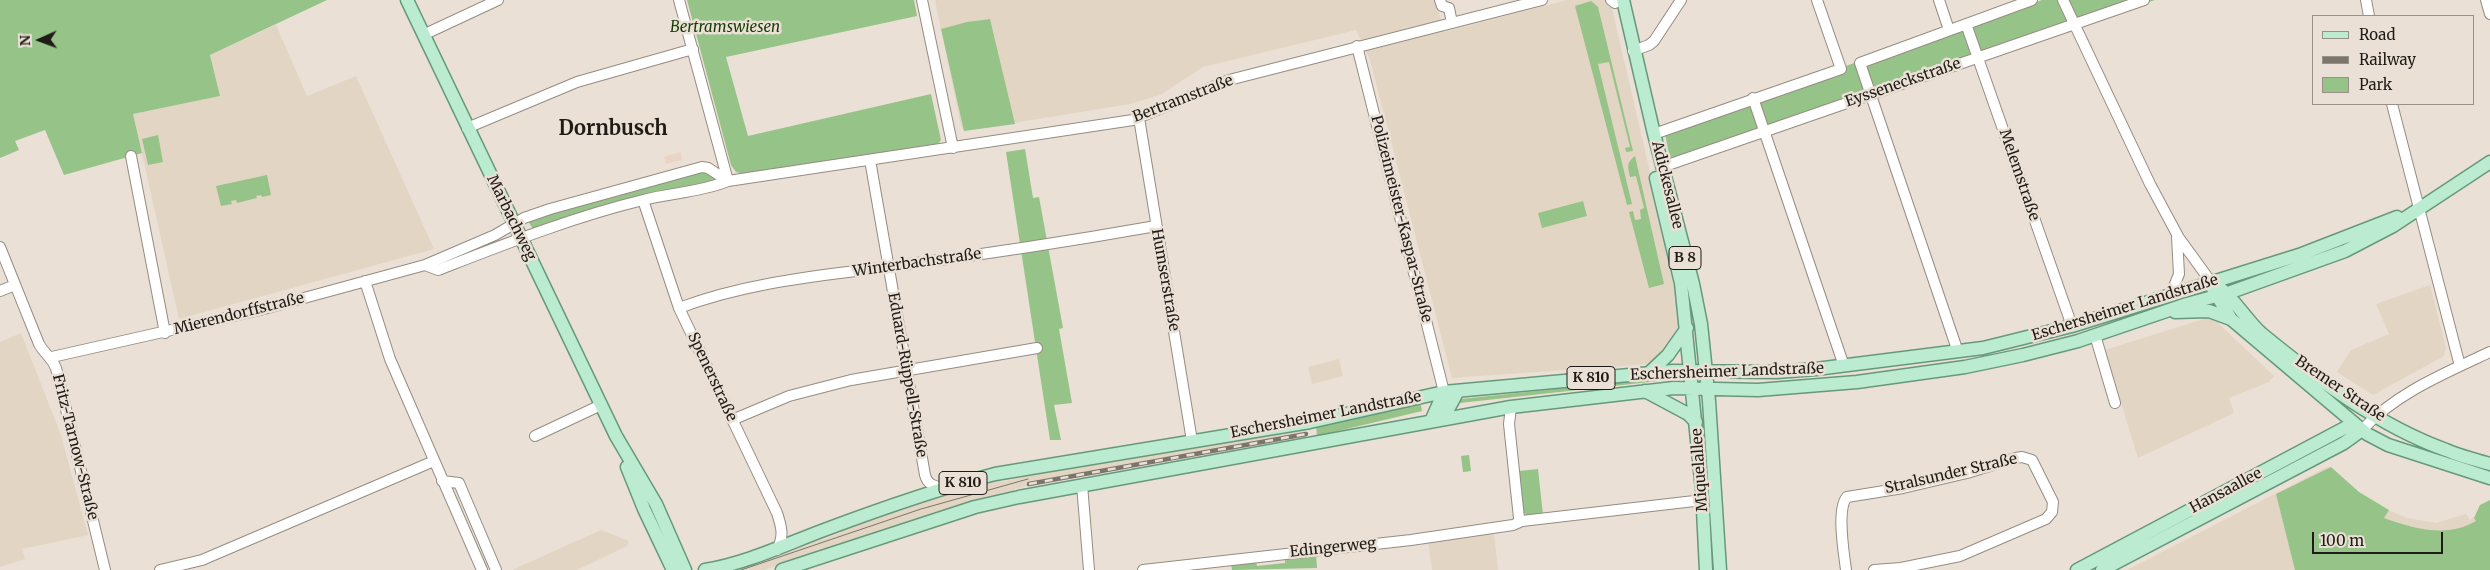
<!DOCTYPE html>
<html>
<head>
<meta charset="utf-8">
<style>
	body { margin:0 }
	#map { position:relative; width:2490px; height:570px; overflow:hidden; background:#eae0d5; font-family:Merriweather,serif }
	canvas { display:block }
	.legend { position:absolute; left:2312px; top:15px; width:162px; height:90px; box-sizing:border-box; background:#eae0d5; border:1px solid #999189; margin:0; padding:6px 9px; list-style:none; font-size:15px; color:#1f1b17 }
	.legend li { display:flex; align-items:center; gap:10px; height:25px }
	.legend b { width:25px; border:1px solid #999189 }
	.north { position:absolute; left:15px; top:15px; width:50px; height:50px; -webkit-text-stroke:4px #eae0d5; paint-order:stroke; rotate:268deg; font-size:14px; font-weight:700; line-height:20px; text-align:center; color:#1f1b17 }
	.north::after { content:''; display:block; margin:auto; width:18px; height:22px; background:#1f1b17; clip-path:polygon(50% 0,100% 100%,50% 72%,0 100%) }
	.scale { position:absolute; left:2312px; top:532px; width:131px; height:22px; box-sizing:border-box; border:2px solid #1f1b17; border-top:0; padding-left:6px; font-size:15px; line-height:18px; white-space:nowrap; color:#1f1b17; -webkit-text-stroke:4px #eae0d5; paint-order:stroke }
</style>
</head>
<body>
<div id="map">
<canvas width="2490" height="570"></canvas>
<ul class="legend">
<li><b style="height:6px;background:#bbebd1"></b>Road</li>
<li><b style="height:6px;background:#7b756d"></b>Railway</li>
<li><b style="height:14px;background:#96c388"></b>Park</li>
</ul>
<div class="north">N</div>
<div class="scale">100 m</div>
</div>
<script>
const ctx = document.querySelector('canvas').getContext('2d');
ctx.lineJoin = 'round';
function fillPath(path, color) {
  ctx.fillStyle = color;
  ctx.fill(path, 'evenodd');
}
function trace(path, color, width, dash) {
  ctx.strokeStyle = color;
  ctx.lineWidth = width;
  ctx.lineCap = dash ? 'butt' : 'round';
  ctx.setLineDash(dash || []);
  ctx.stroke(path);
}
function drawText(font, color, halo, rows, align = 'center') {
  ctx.font = font + ' Merriweather,serif';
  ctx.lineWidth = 5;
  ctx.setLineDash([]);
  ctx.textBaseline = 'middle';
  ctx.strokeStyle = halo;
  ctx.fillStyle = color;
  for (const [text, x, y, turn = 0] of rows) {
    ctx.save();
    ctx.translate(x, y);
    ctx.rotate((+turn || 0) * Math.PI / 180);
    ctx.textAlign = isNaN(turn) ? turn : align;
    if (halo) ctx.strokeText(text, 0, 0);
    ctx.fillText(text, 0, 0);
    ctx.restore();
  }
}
fillPath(new Path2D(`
	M935,0H1436L1444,32L1567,0H1610L1671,262L1679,327L1675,341L1651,364L1452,378L1370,60L1356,30L1203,67L1160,95L1130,104L964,131L961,126Z
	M276,25L307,96L356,76L434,249L179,319L133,114L220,96L210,55Z
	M2430,285L2446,348L2444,356L2373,395L2337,372L2351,350L2389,334L2376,304Z
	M2207,318L2217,322L2274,376L2269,382L2229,398L2234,413L2138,458L2105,350Z
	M21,333L61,435L88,535L22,549L25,559L0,567V342Z
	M1339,359L1343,376L1312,384L1308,367Z
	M1305,428L1306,437L1055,480L1015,489V493L858,540L857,538L764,570H734L840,533V530L850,526L966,488L1001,479V482L1054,470Z
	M2329,466L2359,492L2386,509L2407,518L2436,523L2466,514L2470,520L2477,515L2480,505L2490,570H2127Z
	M601,530L629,541L627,546L577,570H512Z
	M1494,533L1498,570H1432L1428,540Z`), '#e3d5c3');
fillPath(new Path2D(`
	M681,152L682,160L666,164L664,157Z`), '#e9d4c6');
fillPath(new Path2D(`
	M0,0H327L210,55L220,96L133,114L142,153L64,175L45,130L15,141L19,150L0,158Z
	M687,0H914L917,16L726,57L748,136L931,94L941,140L938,144L744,174L736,172L731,165Z
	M2042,0H2155C1994,56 1831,103 1670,159L1665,134L1854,63L1962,30Z
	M1591,1L1598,7L1633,151L1626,152L1625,148L1630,147L1609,62L1598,64L1632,204L1627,205L1575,6Z
	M990,19L1015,124L964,131L941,29L967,22Z
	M158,135L163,162L148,165L142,139Z
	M1025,149L1033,198L1039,197L1063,328L1059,329L1072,403L1054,405L1061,440H1050L1006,152Z
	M1635,156L1664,284L1649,288L1629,212L1633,211L1635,220L1641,219L1640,210L1644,208L1636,176L1630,177C1628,167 1626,163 1635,156Z
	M705,169L715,176V181L642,197L533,229L528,221L625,189Z
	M267,175L271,195L262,197L261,195L256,196L257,198L237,203L236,200L231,201L232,204L221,206L216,186Z
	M1583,201L1587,216L1542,228L1538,213Z
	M1668,377V380L1460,403L1461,399Z
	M1420,400L1422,411L1317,436L1316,425Z
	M1469,455L1471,471L1463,472L1461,456Z
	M2331,467L2359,492L2389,510L2384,518C2414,529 2448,538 2476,521L2474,518L2480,505L2490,500V570H2295L2276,494Z
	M1538,469L1543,515L1528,516L1524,513L1519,471Z
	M1316,554L1317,568L1232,570L1231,563L1256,561L1257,566L1285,563V558Z`), '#96c388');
const minor = new Path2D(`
	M679,0L728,181
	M922,0L953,148
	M1440,0L1442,6L1449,8L1452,23
	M1611,0L1615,3
	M1939,0L1949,30
	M2063,0L2150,184L2179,238L2211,282
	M2366,0L2369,16
	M2486,0L2490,14
	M1966,24L2072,326
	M423,35L498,0
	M1357,46L1444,392
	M1633,51L1649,45L1654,41L1681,0
	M1753,98L1844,366
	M2392,104L2460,366
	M1139,118L1192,441
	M467,128L577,82L693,49
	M1654,134L1841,69L1817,0
	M131,156L165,333
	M870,160L925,475C928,486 935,486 945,488
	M1662,167L2144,0
	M643,200L679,308L777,513C782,528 784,536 777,550
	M0,247L39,344C45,355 51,356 56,368L105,570
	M425,265L438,270C505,244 573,217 643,200C671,193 701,192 728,181L1133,120L1229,80L1542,0
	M365,281L390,359L482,570
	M0,291L15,285
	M2171,294L2179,274L2177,237
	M679,308C750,281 827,275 902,265C987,254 1071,241 1156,226
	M2095,335L2115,403
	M1958,352L1860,63L2032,0
	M52,357L260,310L425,265L495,235L524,218L550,209L702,167L708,168L728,181
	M1511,407L1509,424L1519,518L1522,521L1703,500
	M732,420L789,396L851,380L1037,348
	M2362,430C2396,393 2445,373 2490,352
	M535,436L601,405
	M442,481L459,483L496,570
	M1082,485L1089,570
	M160,570L202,560L434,461
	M1143,570L1411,540L1513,525L1522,521
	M1846,570C1844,553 1836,509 1847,497L1903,488L1967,473L2016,458L2022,457L2032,460L2053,502L2052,512L2046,519L1960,556L1901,568L1874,570`);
const major = new Path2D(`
	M407,0L616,436L656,504L685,570
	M1623,0L1654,134L1693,284L1701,324L1709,401L1720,570
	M1656,178L1681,283L1702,490L1706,570
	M2213,289L2231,319L2367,434L2388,445L2490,478
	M2221,289C2236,301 2247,321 2262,334C2317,379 2379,426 2446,450C2460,456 2475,460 2490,464
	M2175,312L2209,311L2231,319
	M1649,373L1668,355L1687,328
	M1645,391L1688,414L1696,422
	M1444,417L1458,391
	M1432,419L1444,392
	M627,467L644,509L673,570
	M705,570C747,563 784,545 824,530C880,509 937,489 995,474L1310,422L1444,392L1673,371L1777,372L1816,369L1983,348L2072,326L2299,255L2397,217
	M782,570L975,507L1019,497L1511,407L1674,388L1758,390L1857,382L1965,367L2023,355L2078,341L2187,304L2231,292L2345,251L2393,226L2490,162
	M2077,570L2354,423
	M2102,570L2344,443L2362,430`);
trace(minor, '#958c82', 12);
trace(major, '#66997c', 15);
trace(minor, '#fff', 10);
trace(major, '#bbebd1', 12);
trace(new Path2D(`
	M741,570L921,509L1028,479`), '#7b756d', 1);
const rail = new Path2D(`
	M1029,484L1306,434`);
trace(rail, '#7b756d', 4.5);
trace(rail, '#eae0d5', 2.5, [8]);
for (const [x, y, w] of [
	[1685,258,32],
	[1591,378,48],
	[963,483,48]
]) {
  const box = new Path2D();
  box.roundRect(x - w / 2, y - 11.5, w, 23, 4);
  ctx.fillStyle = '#eae0d5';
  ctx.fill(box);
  trace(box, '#1f1b17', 1);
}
drawText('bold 14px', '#1f1b17', null, [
	["B 8",1685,258],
	["K 810",1591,378],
	["K 810",963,483]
]);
drawText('italic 15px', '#163c05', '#eae0d5', [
	["Bertramswiesen",725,28]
]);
drawText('15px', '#1f1b17', '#eae0d5', [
	["Eysseneckstraße",1903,83,-19],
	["Bertramstraße",1183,99,-21],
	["Melemstraße",2019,175,71],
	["Adickesallee",1667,185,76],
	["Marbachweg",511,218,64],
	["Polizeimeister-Kaspar-Straße",1401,219,76],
	["Winterbachstraße",917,263,-8],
	["Humserstraße",1165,280,80],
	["Eschersheimer Landstraße",2125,308,-17],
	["Mierendorffstraße",239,314,-14],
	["Eschersheimer Landstraße",1727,372,-2],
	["Eduard-Rüppell-Straße",907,375,80],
	["Spenerstraße",712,377,65],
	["Bremer Straße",2340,389,34],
	["Eschersheimer Landstraße",1326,415,-11],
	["Fritz-Tarnow-Straße",75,447,76],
	["Miquelallee",1700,470,-94],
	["Stralsunder Straße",1951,474,-13],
	["Hansaallee",2226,491,-28],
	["Edingerweg",1333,548,-6]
]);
drawText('bold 20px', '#1f1b17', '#eae0d5', [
	["Dornbusch",613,129]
]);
</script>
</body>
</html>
